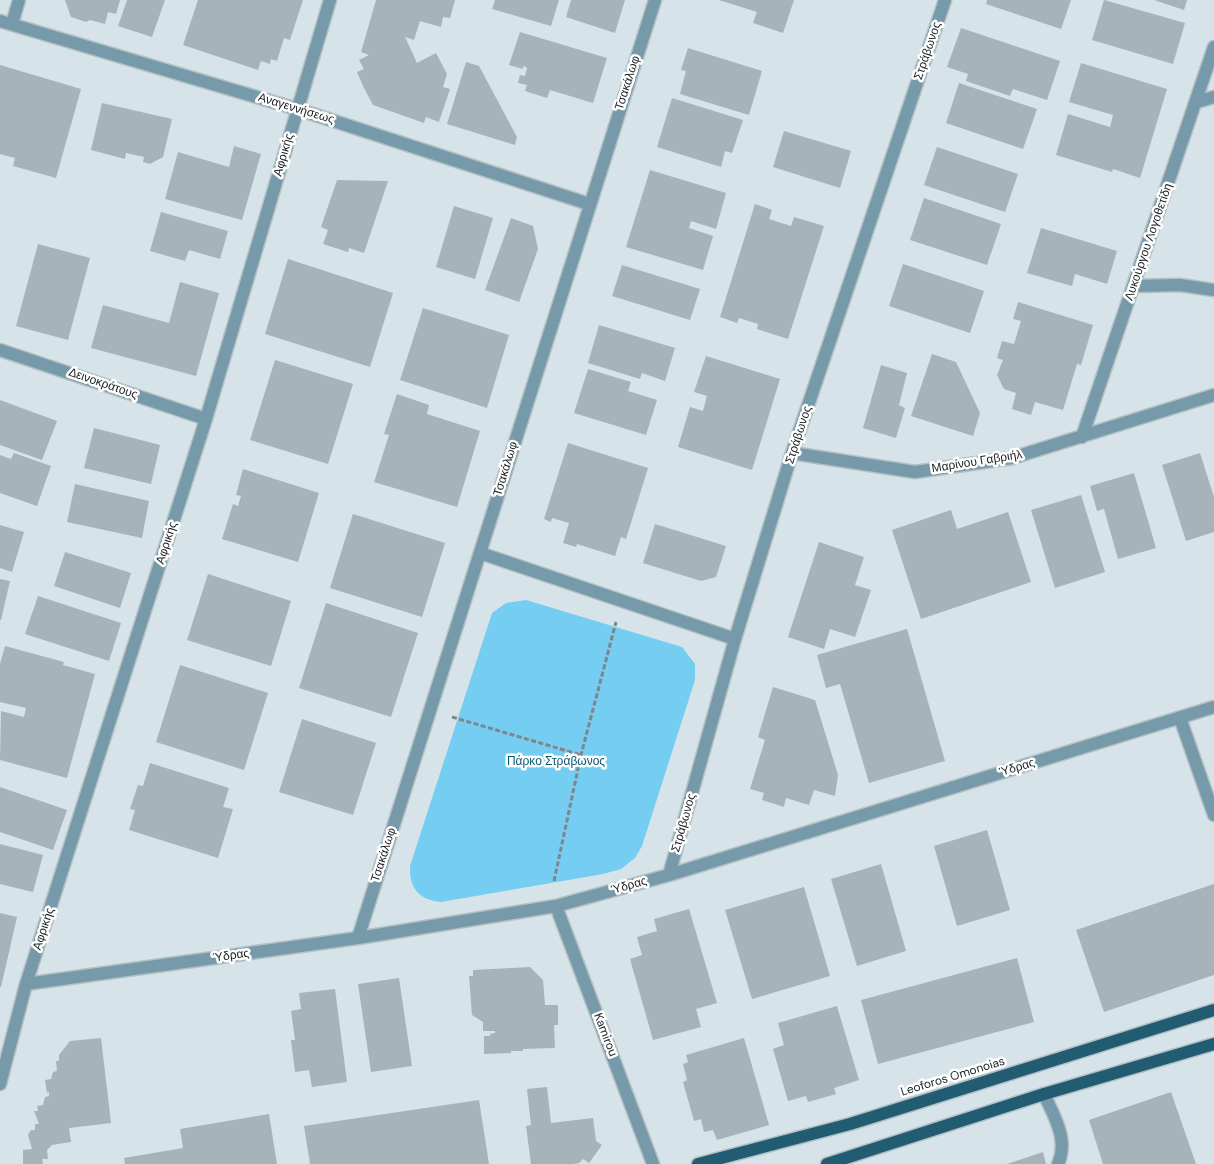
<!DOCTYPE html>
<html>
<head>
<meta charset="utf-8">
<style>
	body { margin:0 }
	canvas { display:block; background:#d6e3e9 }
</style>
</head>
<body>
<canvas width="1214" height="1164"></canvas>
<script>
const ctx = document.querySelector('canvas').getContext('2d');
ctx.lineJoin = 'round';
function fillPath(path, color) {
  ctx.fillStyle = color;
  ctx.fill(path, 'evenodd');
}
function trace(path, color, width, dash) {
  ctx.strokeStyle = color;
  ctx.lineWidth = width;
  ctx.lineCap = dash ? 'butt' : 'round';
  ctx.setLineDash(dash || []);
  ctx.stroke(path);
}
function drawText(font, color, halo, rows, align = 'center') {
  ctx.font = font + ' "DM Sans",sans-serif';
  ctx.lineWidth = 5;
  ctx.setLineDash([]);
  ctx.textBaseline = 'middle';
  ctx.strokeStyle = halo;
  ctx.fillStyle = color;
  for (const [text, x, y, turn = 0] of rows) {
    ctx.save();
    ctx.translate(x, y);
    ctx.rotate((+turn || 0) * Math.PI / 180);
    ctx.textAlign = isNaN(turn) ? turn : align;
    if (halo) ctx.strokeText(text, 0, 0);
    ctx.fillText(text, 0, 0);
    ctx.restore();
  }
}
fillPath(new Path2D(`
	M526,600L682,647L695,664V680L642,846L635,858L621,869L603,874L441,902C419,900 409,888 410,866L492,613L506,603Z`), '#75cdf1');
fillPath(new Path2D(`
	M65,0H120L116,14L108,12L105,24L90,20L86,22L71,17Z
	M127,0H165L152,37L118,26Z
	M198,0H303L290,40L284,38L277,61L271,59L270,64L261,61L258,70L183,45Z
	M376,0H455L450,18L443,17L441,27L420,21L414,40L405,37L417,63L436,53L447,74L443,87L450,89L439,122L426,117L424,123L373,105L364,88L357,72L364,69L359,60L369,55L361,52Z
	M495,0H559L551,26L492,9Z
	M571,0H625L615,33L566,17Z
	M719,0H794L783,33L753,23L757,12Z
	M987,0H1071L1061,29L986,4Z
	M1104,0L1185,23L1173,64L1092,40Z
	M1154,0H1187L1184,10Z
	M961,28L1060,61L1047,100L1013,89L1010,96L966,81L968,74L947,67Z
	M520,32L607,58L593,103L550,90L547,98L525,91L527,85L518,83L520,75L525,76L527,68L523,66V69L509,65Z
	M688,48L762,71L749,115L680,94L686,71L681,70Z
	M466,62L479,66L517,137L515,145L447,124Z
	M1081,63L1167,89L1140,178L1113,169L1112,172L1056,155L1068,114L1110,127L1113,115L1069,102Z
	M0,65L81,89L56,178L13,166L15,158L0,154Z
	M959,83L1037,109L1023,149L946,123Z
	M672,98L743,120L732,153L725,151L721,167L657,147Z
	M102,103L172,119L163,157L150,164L143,162L144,157L126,153L125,159L91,150Z
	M784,131L851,151L840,188L773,167Z
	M234,146L261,154L242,220L165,199L178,152L229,167Z
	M937,147L1018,174L1005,212L924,185Z
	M650,170L726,193L716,229L691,221L689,228L713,236L703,270L626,247Z
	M337,180L388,181L364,253L349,248L348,252L323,244L328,230L321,227Z
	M924,198L1001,224L987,265L910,240Z
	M755,204L772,210L769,219L791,226L794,217L824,226L788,339L757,329L758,324L739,318L737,323L720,317Z
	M454,206L493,218L475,279L436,267Z
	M161,212L228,231L220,259L189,250L185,261L150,251Z
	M511,218L533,226L538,249L519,302L485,290Z
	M1041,228L1117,251L1107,284L1075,274L1072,286L1027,273Z
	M38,244L90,258L68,340L16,326Z
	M288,259L393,293L370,367L265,334Z
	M903,264L984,291L970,333L889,306Z
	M622,265L700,289L690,320L612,296Z
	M180,282L219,293L196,376L91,348L103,305L169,323Z
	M1018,302L1093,325L1081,365L1077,364L1063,410L1035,402L1031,415L1012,409L1016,393L1004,389L997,375L1003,360L997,358L1002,341L1014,344L1021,321L1013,319Z
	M423,308L509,335L487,408L400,380Z
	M599,325L675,348L665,381L642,373L640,379L588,363Z
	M932,354L956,362L980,413L973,436L911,416Z
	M706,356L780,379L752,470L678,447L690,407L703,411L707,396L694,392Z
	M275,360L353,384L328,464L250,440Z
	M881,365L907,373L899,405L905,408L896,438L863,428Z
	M588,369L631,382L628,391L657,400L646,435L574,413Z
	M397,394L429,405L427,414L480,431L457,507L374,482L389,435L384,434Z
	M0,400L57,421L42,460L0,445Z
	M94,428L160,445L151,484L84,468Z
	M568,443L648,468L626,539L621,537L615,556L577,544L576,547L563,543L569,523L552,518L551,522L544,519Z
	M14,453L51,466L37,506L0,493V455L11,459Z
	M1200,453L1214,497V532L1186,541L1162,465Z
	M243,469L319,493L298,562L222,539L233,504L238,506L241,496L236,495Z
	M1134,473L1156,548L1118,559L1104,509L1097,511L1090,486Z
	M75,484L149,501L142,538L67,522Z
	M1081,495L1105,572L1055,588L1031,510Z
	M951,510L957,529L1008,512L1031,582L921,619L892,530Z
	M353,514L445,543L422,617L330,588Z
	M655,524L726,546L716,577L701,581L643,563Z
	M0,525L24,532L12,572L0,568Z
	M819,542L864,557L855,585L871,590L855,637L830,629L824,649L788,637Z
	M65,552L131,573L120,608L54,586Z
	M208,574L291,601L271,666L187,640Z
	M0,579L10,581L1,620H0Z
	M38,596L121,623L109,661L25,634Z
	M326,603L418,633L391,717L299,688Z
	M907,629L945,761L869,783L840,684L826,688L817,655Z
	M5,646L64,662L63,665L95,674L67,778L0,760L1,711L24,717L26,708L0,702V664Z
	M180,665L268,693L244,770L156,742Z
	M773,687L815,700L838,775L835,796L814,790L809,805L786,798L784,807L762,800L764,793L750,789L765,740L758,737Z
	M302,719L376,743L353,815L279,792Z
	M150,763L229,788L223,807L233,809L218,858L129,830L135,810L130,809L138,785L143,786Z
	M0,787L67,810L53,850L0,832Z
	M987,830L1010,910L957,926L934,846Z
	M0,844L43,855L33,892L0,884Z
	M881,864L906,951L857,966L831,879Z
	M1214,884V975L1104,1012L1076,930Z
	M804,887L830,976L752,999L725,910Z
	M689,909L717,1003L696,1009L701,1027L653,1040L630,959L642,955L637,937L657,931L654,919Z
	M0,913L17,917L1,987H0Z
	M1017,958L1034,1022L878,1064L861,1000Z
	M530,967L543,980L545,1005H558V1025H554L555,1048L523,1049V1051H511V1053L484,1054V1036H490V1034L495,1033V1031H483V1022L472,1015L469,976H473V970Z
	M399,978L412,1066L371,1072L358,984Z
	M335,989L347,1082L312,1087L309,1070L295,1072L291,1040H295L291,1011L301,1009L299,993Z
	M837,1006L859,1080L834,1088L836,1094L808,1102L806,1096L788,1101L773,1049L784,1045L778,1023Z
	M101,1038L111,1123L69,1128L71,1142L52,1145L47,1150L48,1159H42L43,1164H23V1150L32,1149L28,1135L31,1130H35V1124H39L34,1111H38L37,1106L43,1105L45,1097L49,1096V1092L47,1093L45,1080L51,1079L53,1072L57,1071L56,1061H59V1055L70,1041Z
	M744,1038L769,1125L717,1140L713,1130L704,1132L701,1119L694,1121L683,1082L687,1080L683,1064L688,1062L686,1055Z
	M547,1087L551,1123L593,1118L596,1141L602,1145L589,1163L583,1159L579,1163L573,1164H531L526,1126L531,1125L527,1089Z
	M1171,1092L1196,1164H1103L1089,1120Z
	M479,1100L489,1164H310L304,1126Z
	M269,1114L277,1164H125L124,1158L183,1148L180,1129Z
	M1043,1152L1046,1164H1007Z`), '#a6b3b9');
const minor = new Path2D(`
	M0,21L297,109L589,204
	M12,24L19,0
	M1197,102L1214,97
	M1134,286L1180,285L1214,290
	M0,350L206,419
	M1082,437L1214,47
	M792,453L915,472L1012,458L1214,395
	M480,553L735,639
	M1180,718L1214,815
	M669,875L735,639L792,453L945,0
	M556,906L653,1164
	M358,938L655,0
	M26,984L358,938L556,906L669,875L1214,707
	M0,1084L26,984L206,419L330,0
	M1044,1094C1054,1116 1069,1140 1058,1164`);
const major = new Path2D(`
	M698,1164L850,1124L1214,1010
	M827,1164L1044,1094L1214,1044`);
trace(minor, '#b4c0c5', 15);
trace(major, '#b4c0c5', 15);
trace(new Path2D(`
	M452,717L581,755
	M554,881L581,755L616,622`), '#7d868a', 3, [5, 2.5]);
trace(minor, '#769aaa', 12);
trace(major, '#215c73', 12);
drawText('12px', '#1a1f21', '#fff', [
	["Στράβωνος",928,51,-71],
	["Τσακάλωφ",628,83,-72],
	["Αναγεννήσεως",296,109,17],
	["Αφρικής",284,155,-74],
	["Λυκούργου Λογοθετίδη",1149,242,-71],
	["Δεινοκράτους",103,384,19],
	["Στράβωνος",799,435,-72],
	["Μαρίνου Γαβριήλ",977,462,-9],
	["Τσακάλωφ",506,469,-73],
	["Αφρικής",167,543,-72],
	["Ύδρας",1017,768,-17],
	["Στράβωνος",684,823,-74],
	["Τσακάλωφ",384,855,-72],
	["Ύδρας",629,886,-16],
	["Αφρικής",44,929,-72],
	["Ύδρας",231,956,-8],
	["Kamirou",605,1035,69],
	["Leoforos Omonoias",953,1077,-17]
]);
drawText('12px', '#0b5973', '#fff', [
	["Πάρκο Στράβωνος",556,762]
]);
</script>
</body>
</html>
